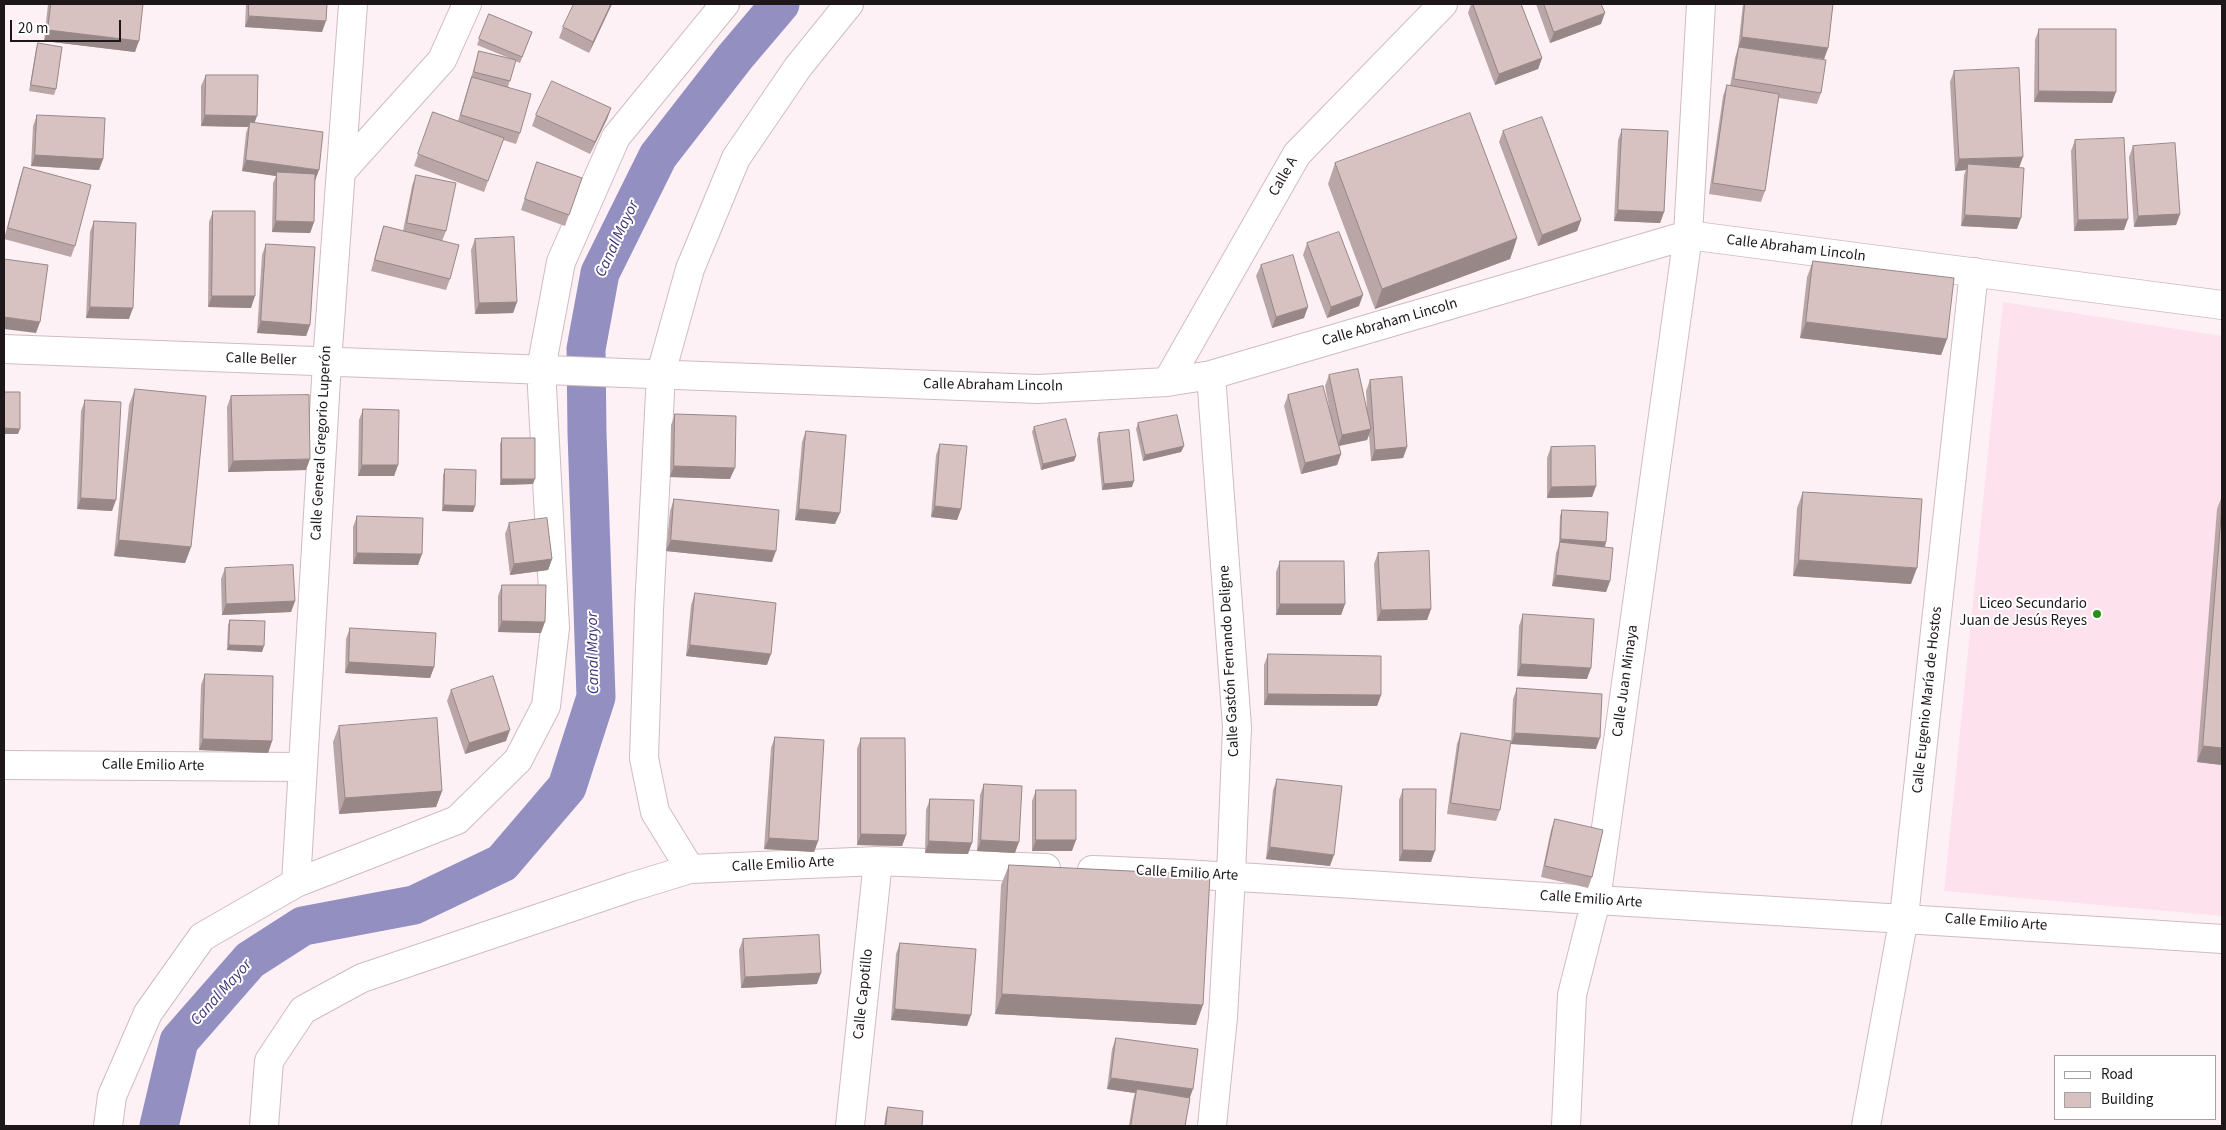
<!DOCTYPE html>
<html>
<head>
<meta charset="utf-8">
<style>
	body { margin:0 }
	#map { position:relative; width:2226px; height:1130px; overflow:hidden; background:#fdf1f6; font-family:"Source Sans 3",sans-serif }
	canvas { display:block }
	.frame { position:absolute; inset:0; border:5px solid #1e171a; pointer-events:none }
	.legend { position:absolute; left:2054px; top:1055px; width:162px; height:65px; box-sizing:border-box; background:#fff; border:1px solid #a5a2a3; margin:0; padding:6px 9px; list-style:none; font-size:15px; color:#1e171a }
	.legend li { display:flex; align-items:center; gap:10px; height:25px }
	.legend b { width:25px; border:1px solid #a5a2a3 }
	.scale { position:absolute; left:10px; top:20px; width:111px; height:22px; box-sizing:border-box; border:2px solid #1e171a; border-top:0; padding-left:6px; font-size:15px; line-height:18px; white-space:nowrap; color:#1e171a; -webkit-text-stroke:4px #fff; paint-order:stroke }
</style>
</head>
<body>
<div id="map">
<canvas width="2226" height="1130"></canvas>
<div class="frame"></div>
<ul class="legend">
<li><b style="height:6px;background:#fff"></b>Road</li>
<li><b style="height:14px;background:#d8c1c1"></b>Building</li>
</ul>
<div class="scale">20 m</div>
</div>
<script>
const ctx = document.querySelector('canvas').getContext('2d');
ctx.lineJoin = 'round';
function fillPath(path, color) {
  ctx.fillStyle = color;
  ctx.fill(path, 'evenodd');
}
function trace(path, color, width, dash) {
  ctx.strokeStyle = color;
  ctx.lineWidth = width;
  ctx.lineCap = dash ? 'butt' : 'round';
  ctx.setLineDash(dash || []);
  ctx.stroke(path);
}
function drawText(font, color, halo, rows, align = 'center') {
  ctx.font = font + ' "Source Sans 3",sans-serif';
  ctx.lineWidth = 4;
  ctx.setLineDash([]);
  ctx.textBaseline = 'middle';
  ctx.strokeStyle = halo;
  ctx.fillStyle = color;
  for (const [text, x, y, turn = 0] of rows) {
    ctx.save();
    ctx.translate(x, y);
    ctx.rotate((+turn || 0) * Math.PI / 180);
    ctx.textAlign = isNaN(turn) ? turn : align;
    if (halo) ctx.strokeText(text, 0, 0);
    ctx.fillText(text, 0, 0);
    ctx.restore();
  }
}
fillPath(new Path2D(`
	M2003,302L2222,336V916L1944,891Z`), '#fde1ed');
trace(new Path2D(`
	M159,1126L179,1041L250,960L303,926L414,905L502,863L567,787L596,697L587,433L586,349L600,273L658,156L735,57L780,4`), '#938fc1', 39);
const street = new Path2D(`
	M342,171L442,60L467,4
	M4,349L1038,389L1167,382L1211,375L1688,235L2222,305
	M1211,375L1237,727L1231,875L1223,1017L1212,1126
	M1167,382L1297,154L1443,4
	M4,765L303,767
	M690,869L655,812L644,758L649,610L661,373L690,269L736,158L798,67L849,4
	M1092,870C1261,876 1429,890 1597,900C1806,913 2014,925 2222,939
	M296,883L327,363L353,4
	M108,1126L112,1096L148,1013L202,937L296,883L457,820L518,760L546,706L555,628L541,369L561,262L616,137L725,4
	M264,1126L269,1061L303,1010L362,978L631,887L690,869L878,861L1046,868
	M850,1126L878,861
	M1566,1126L1572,995L1596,900L1688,235L1701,4
	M1866,1126L1904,917L1974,272`);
trace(street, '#cfbbc4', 30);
trace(street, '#fff', 28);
fillPath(new Path2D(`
	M48,4H143L135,52L44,41Z
	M246,4H327L322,32L245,27Z
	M612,4L589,53L559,38L563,27Z
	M1471,4H1521L1542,58L1538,69L1495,85L1468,13Z
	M1536,4H1601V24L1550,43Z
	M1743,4H1833L1828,48L1824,59L1796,55L1821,93L1817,104L1779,98L1765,191L1761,202L1709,194L1723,96L1727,85L1730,86L1735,58L1738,48Z
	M489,14L532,32L520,63L515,61L508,87L520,133L516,144L503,140L484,192L414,166L433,112L458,121L479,51L514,60L477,45Z
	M2039,29L2112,103L2034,102L2035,40Z
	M38,43L56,89L54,95L29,91L36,49Z
	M1954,71L2019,167L2017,229L1961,226L1964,175L1966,170L1955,171L1950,82Z
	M206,75L315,181L314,222L310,233L272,232L273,183L276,176L242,171L246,133L248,127L201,126V86Z
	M611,108L607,119L590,154L532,126L536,115Z
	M37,115L103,159L99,170L31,166L33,126Z
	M1622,129L1664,212L1660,223L1614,221L1618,140Z
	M1503,131L1581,220L1577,231L1538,246L1499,142Z
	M2075,140L2124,230L2074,231L2071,151Z
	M2133,146L2180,214L2176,225L2134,227L2129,157Z
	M537,162L582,178L565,226L521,210Z
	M1335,163L1517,238L1510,259L1375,309L1328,184Z
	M24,167L75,246L71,257L4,239L20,178Z
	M416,175L446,231L442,241L450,279L446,290L371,271L380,237L384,226L403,231L412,186Z
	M213,211L251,308L208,307L209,222Z
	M94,221L129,319L86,318L90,232Z
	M475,239L517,302L513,313L475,314L471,250Z
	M1307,243L1359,306L1327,318L1303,255Z
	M266,244L310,325L306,336L257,333L262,255Z
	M1813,261L1947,339L1941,355L1800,338L1807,277Z
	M1261,265L1304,318L1272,328L1256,276Z
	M1329,375L1367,410L1366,391L1370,380L1407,447L1403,458L1371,461L1369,435L1367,440L1339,446L1341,454L1337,465L1301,474L1284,406L1288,395L1332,422L1325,386Z
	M135,389L191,547L185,563L114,556L129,405Z
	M231,396L306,470L228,472L227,407Z
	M85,400L112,511L77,509L81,411Z
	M363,409L398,465L394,476H358L359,420Z
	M675,414L730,479L670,477L671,425Z
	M1138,423L1181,452L1143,461L1136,429Z
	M1034,427L1076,456L1074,461L1041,470L1032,432Z
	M806,431L835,524L795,520L802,442Z
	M1099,433L1132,487L1102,490L1097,439Z
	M502,438L533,484L500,485V444Z
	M940,444L961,509L957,520L931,517L936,455Z
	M1551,447L1596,486L1592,497L1547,498V458Z
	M445,469L475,506L473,512L442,511L443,475Z
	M1803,492L1911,584L1793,576L1797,508Z
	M2222,496V765L2197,762L2217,509Z
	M674,499L772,562L666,551L670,511Z
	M1562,510L1606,542L1605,547L1610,581L1606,592L1552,586L1556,553L1559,545L1560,516Z
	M357,516L418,565L353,564V527Z
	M509,523L552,559L548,570L510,575L505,534Z
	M1378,553L1431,609L1427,620L1377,621L1374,564Z
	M1280,561L1345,604L1341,615H1276V572Z
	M225,568L295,601L291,612L222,615L221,579Z
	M502,585L541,633L498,632V596Z
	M695,593L767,665L686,656L691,605Z
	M1523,614L1587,679L1517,676L1519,626Z
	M230,620L262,652L227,650L228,625Z
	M350,628L434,667L430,678L345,673L346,639Z
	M1268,654L1381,695L1377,706L1264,705V665Z
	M205,674L272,741L268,753L199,750L201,685Z
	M1517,688L1596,749L1511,744L1513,699Z
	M451,690L506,741L465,754L447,701Z
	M339,726L442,791L436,807L339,814L333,742Z
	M1461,733L1500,810L1496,821L1447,814L1457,744Z
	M775,737L818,841L814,852L764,849L771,748Z
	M861,738L906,835L902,846L857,845V749Z
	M1277,779L1330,866L1266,859L1273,790Z
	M984,784L1015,853L977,851L980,795Z
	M1403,789L1431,862L1399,861V800Z
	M1036,790L1072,851H1032V801Z
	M930,799L968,854L925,853L926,810Z
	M1555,819L1592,877L1588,888L1541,877L1551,830Z
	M1009,865L1196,1025L995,1014L1001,885Z
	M743,939L817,984L741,988L739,950Z
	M900,943L967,1026L891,1020L896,954Z
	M1116,1038L1189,1100L1185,1126H1129L1133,1100L1135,1093L1107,1089L1112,1049Z
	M888,1107L922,1126H884L886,1112Z`), '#baa6a6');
fillPath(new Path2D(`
	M611,4H612L589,53L593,42Z
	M1605,13L1601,24L1550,43L1554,32Z
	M249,16L326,21L322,32L245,27Z
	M48,30L139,41L135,52L44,41Z
	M1742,37L1828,48L1824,59L1738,48Z
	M1542,58L1538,69L1495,85L1499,74Z
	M2039,91L2116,92L2112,103L2034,102Z
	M611,108L607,119L590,154L595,142Z
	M205,115L257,116L253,127L250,122L248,127L201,126Z
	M35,155L103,159L99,170L31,166Z
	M2023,157L2019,168L1968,164L1966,170L1955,171L1959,159Z
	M246,160L319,170L315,181L277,172L276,176L242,171Z
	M1618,210L1664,212L1660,223L1614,221Z
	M2180,214L2176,225L2134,227L2138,216Z
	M1965,215L2021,218L2017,229L1961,226Z
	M2128,219L2124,230L2074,231L2078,220Z
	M1581,220L1577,231L1538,246L1542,235Z
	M276,221L314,222L310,233L272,232Z
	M1517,238L1510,259L1375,309L1382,289Z
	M1363,295L1359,306L1327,318L1331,307Z
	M212,296H255L251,308L208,307Z
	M517,302L513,313L475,314L479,303Z
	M90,307L133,308L129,319L86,318Z
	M1308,307L1304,318L1272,328L1276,317Z
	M4,317L40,322L36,333L4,329Z
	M261,321L310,325L306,336L257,333Z
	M1806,322L1947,339L1941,355L1800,338Z
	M4,428L20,429L18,434H4Z
	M1371,429L1367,440L1338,446L1342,435Z
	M1184,446L1181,452L1143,461L1145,455Z
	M1407,447L1403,458L1371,461L1375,450Z
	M1341,454L1337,465L1301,474L1305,463Z
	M1076,456L1074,461L1041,470L1043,464Z
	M310,459L306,470L228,472L233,461Z
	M362,465H398L394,476H358Z
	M674,466L735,468L730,479L670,477Z
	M502,479H535L533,484L500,485Z
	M1134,481L1132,487L1102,490L1104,484Z
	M1596,486L1592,497L1547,498L1551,487Z
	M81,498L116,500L112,511L77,509Z
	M444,505L475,506L473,512L442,511Z
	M935,506L961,509L957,520L931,517Z
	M799,509L840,513L835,524L795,520Z
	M1561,539L1606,542L1604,548L1560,542L1559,545Z
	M119,540L191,547L185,563L114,556Z
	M671,540L776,551L772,562L666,551Z
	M357,553L422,554L418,565L353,564Z
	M552,559L548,570L510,575L514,564Z
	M1799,560L1917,568L1911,584L1793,576Z
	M1556,575L1610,581L1606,592L1552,586Z
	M295,601L291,612L222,615L226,604Z
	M1280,604H1345L1341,615H1276Z
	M1431,609L1427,620L1377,621L1381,610Z
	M502,621L545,622L541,633L498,632Z
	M229,645L264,646L262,652L227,650Z
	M690,645L771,654L767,665L686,656Z
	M349,662L434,667L430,678L345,673Z
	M1521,664L1591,668L1587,679L1517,676Z
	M1268,694L1381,695L1377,706L1264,705Z
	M510,730L506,741L465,754L469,743Z
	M1515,733L1600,738L1596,749L1511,744Z
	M203,739L272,741L268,753L199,750Z
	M2203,746L2222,748V765L2197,762Z
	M442,791L436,807L339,814L345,798Z
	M861,834L906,835L902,846L857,845Z
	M769,838L818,841L814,852L764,849Z
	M981,840L1019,842L1015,853L977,851Z
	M1036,840H1076L1072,851H1032Z
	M929,841L972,843L968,854L925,853Z
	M1270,847L1334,855L1330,866L1266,859Z
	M1403,850L1435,851L1431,862L1399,861Z
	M821,973L817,984L741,988L745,977Z
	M1002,994L1203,1005L1196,1025L995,1014Z
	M895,1009L971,1015L967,1026L891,1020Z
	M1111,1078L1193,1089L1189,1100L1137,1089L1135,1093L1107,1089Z`), '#978787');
const building = new Path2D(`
	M51,4H143L139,41L48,30Z
	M249,4H327L326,21L249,16Z
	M574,4H611L593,42L563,27Z
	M1473,4H1521L1542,58L1499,74Z
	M1544,4H1601L1605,13L1554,32Z
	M1745,4H1833L1828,48L1742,37Z
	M489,14L532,32L522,57L479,39Z
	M2039,29H2116V92L2039,91Z
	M38,43L62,47L56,89L31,85Z
	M1739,47L1826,60L1821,93L1734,79Z
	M479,51L516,60L510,81L474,72Z
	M2019,68L2023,157L1959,159L1954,71Z
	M206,75H258L257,116L205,115Z
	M472,77L531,94L520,133L461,115Z
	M552,81L611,108L595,142L536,115Z
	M1727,85L1779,94L1765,191L1713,183Z
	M433,112L504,138L488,181L418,154Z
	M1470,113L1517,238L1382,289L1335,163Z
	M37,115L105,118L103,159L35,155Z
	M1542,117L1581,220L1542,235L1503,131Z
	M250,122L323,132L319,170L246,160Z
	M1622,129L1668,131L1664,212L1618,210Z
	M2124,138L2128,219L2078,220L2075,140Z
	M2175,143L2180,214L2138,216L2133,146Z
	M537,162L582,178L569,215L525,199Z
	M1968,164L2024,168L2021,218L1965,215Z
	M24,167L91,185L75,246L8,228Z
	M277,172L315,174L314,222L276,221Z
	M416,175L456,183L446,231L407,223Z
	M213,211H255V296H212Z
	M94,221L136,223L133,308L90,307Z
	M384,226L459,245L450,279L375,260Z
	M1339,232L1363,295L1331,307L1307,243Z
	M514,237L517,302L479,303L475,239Z
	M266,244L315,247L310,325L261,321Z
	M1293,255L1308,307L1276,317L1261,265Z
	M4,259L48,265L40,322L4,317Z
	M1813,261L1954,278L1947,339L1806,322Z
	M1358,369L1371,429L1342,435L1329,375Z
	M1402,377L1407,447L1375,450L1370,380Z
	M1323,386L1341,454L1305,463L1288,395Z
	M135,389L206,396L191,547L119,540Z
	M4,392H20V429L4,428Z
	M309,395L310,459L233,461L231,396Z
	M85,400L121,402L116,500L81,498Z
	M363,409L399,410L398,465H362Z
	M675,414L736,416L735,468L674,466Z
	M1177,415L1184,446L1145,455L1138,423Z
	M1066,419L1076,456L1043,464L1034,427Z
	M1129,430L1134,481L1104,484L1099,433Z
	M806,431L846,435L840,513L799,509Z
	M502,438H535V479H502Z
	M940,444L967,446L961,509L935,506Z
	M1595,446L1596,486L1551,487V447Z
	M445,469L476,470L475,506L444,505Z
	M1803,492L1922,499L1917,568L1799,560Z
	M674,499L779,510L776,551L671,540Z
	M2222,505V748L2203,746Z
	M1562,510L1608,512L1606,542L1561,539Z
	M357,516L423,518L422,554L357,553Z
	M547,518L552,559L514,564L509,523Z
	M1560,542L1613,548L1610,581L1556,575Z
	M1429,551L1431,609L1381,610L1378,553Z
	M1280,561H1344L1345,604H1280Z
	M293,565L295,601L226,604L225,568Z
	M502,585H546L545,622L502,621Z
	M695,593L776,603L771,654L690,645Z
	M1523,614L1594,619L1591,668L1521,664Z
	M230,620L265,621L264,646L229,645Z
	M350,628L436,633L434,667L349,662Z
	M1268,654L1381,656V695L1268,694Z
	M205,674L273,676L272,741L203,739Z
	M493,676L510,730L469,743L451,690Z
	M1517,688L1602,694L1600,738L1515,733Z
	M437,718L442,791L345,798L339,726Z
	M1461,733L1511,741L1500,810L1451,803Z
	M775,737L824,740L818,841L769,838Z
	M861,738H905L906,835L861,834Z
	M1277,779L1342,786L1334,855L1270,847Z
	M984,784L1022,786L1019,842L981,840Z
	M1403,789H1436L1435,851L1403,850Z
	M1036,790H1076V840H1036Z
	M930,799L974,800L972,843L929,841Z
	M1555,819L1603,830L1592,877L1545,866Z
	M1009,865L1210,875L1203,1005L1002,994Z
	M819,935L821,973L745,977L743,939Z
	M900,943L976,949L971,1015L895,1009Z
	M1116,1038L1198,1049L1193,1089L1111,1078Z
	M1137,1089L1190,1098L1185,1126H1131Z
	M888,1107L923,1111L922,1126H886Z`);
fillPath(building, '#d8c1c1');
trace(building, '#978787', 1);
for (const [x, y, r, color] of [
	[2097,614,5,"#289218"]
]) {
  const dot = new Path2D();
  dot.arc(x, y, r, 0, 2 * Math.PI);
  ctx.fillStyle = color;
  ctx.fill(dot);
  trace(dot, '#fff', 2);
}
drawText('15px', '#1e171a', '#fff', [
	["Calle A",1284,177,-60],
	["Calle Abraham Lincoln",1796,249,7],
	["Calle Abraham Lincoln",1390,323,-16],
	["Calle Beller",261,360,2],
	["Calle Abraham Lincoln",993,386,1],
	["Calle General Gregorio Luperón",322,443,-87],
	["Calle Gastón Fernando Deligne",1230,661,-93],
	["Calle Juan Minaya",1626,681,-82],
	["Calle Eugenio María de Hostos",1928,700,-84],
	["Calle Emilio Arte",153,766,1],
	["Calle Emilio Arte",783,865,-3],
	["Calle Emilio Arte",1187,874,3],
	["Calle Emilio Arte",1591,900,4],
	["Calle Emilio Arte",1996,923,4],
	["Calle Capotillo",864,994,-84]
]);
drawText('15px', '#1e171a', '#fff', [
	["Liceo Secundario",2087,605],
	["Juan de Jesús Reyes",2087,622]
], 'right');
drawText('italic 16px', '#3e3372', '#fff', [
	["Canal Mayor",618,239,-65],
	["Canal Mayor",594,653,-91],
	["Canal Mayor",222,993,-48]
]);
</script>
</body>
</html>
